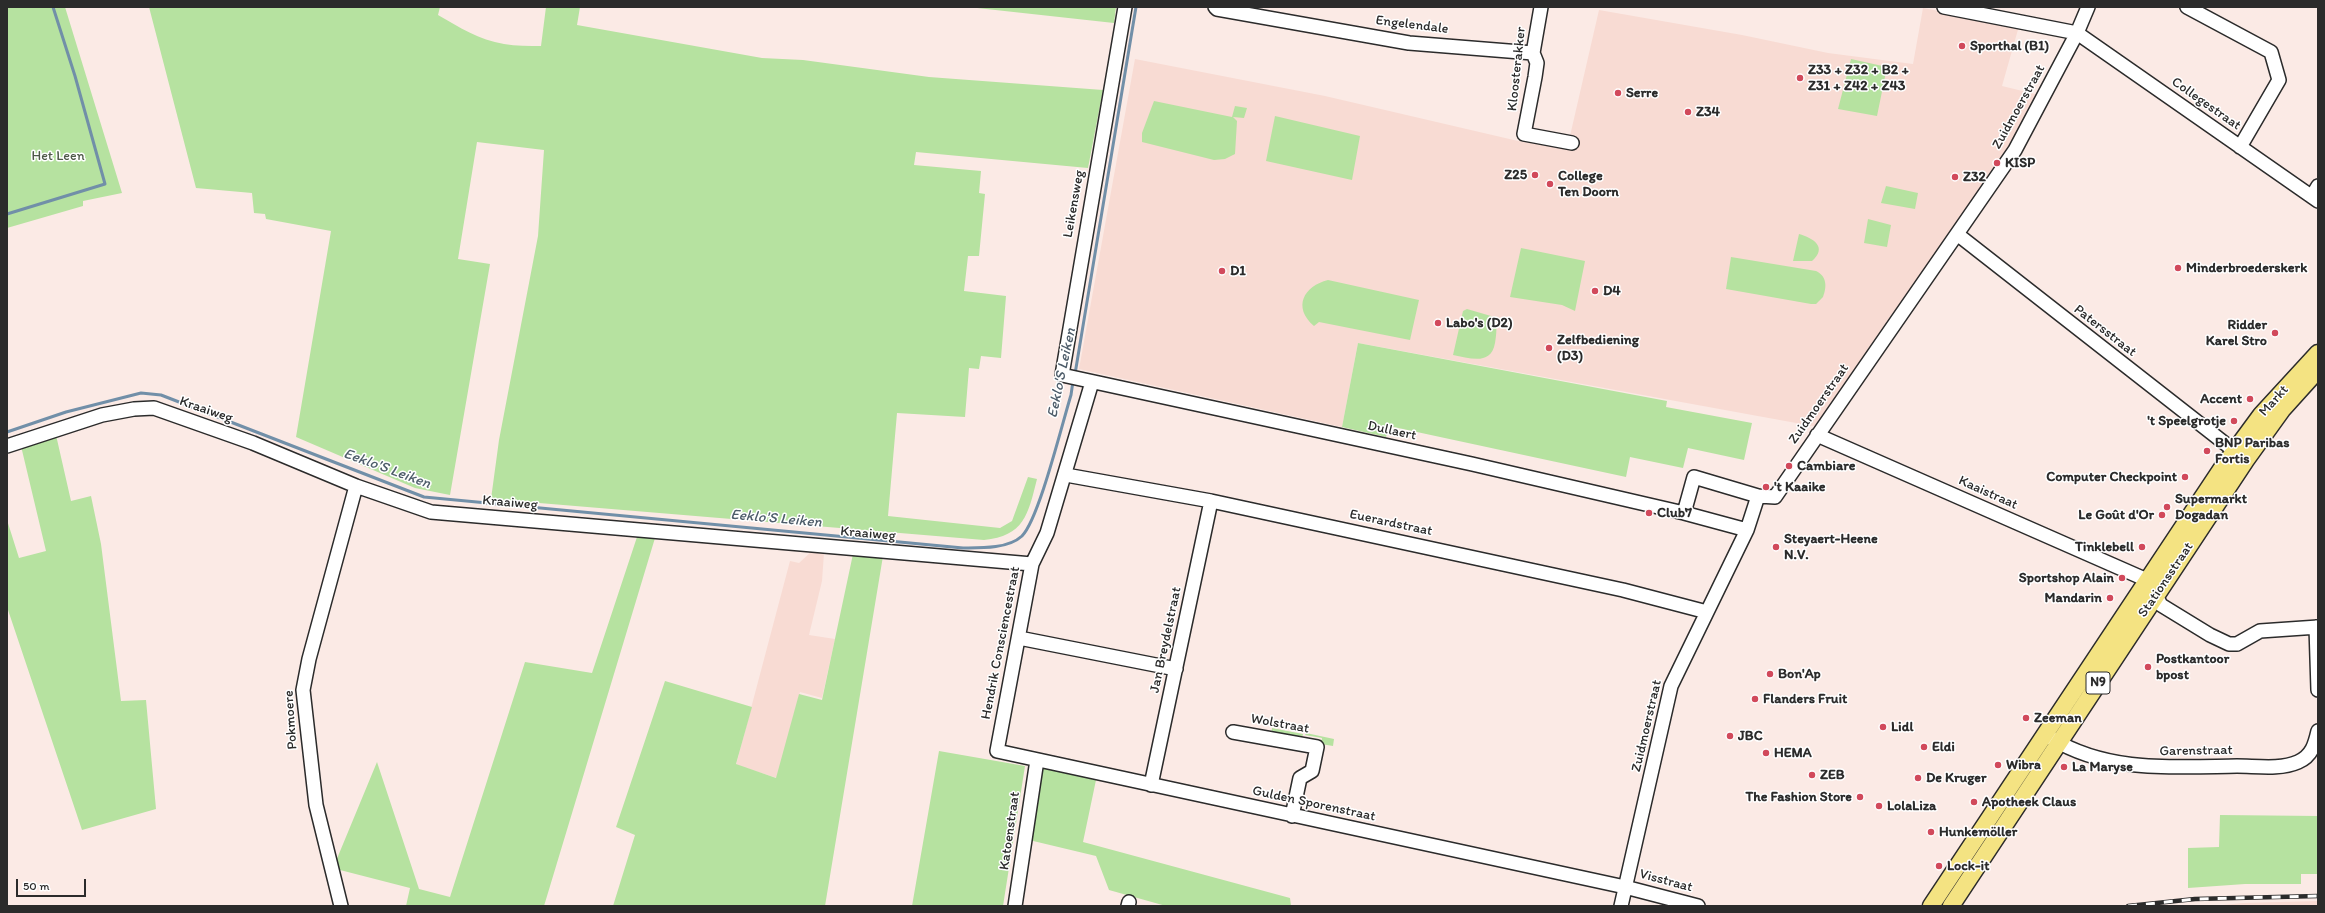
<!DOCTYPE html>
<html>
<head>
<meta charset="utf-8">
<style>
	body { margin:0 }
	#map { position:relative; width:2325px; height:913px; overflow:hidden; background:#fbeae5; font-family:Itim,sans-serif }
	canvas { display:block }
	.frame { position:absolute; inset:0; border:8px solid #2b2b2b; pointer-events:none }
	.scale { position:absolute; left:16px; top:879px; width:70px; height:18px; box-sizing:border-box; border:2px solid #2b2b2b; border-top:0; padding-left:5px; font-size:12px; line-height:14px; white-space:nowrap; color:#2b2b2b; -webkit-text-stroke:3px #fff; paint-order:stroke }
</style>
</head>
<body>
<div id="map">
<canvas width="2325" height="913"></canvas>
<div class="frame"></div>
<div class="scale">50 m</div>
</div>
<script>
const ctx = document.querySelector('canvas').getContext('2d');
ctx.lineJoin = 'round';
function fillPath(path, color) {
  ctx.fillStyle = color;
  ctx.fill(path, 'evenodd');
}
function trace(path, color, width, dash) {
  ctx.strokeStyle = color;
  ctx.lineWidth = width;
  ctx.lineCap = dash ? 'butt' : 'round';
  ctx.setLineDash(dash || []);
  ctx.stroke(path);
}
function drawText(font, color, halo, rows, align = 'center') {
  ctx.font = font + ' Itim,sans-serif';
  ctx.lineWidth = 3;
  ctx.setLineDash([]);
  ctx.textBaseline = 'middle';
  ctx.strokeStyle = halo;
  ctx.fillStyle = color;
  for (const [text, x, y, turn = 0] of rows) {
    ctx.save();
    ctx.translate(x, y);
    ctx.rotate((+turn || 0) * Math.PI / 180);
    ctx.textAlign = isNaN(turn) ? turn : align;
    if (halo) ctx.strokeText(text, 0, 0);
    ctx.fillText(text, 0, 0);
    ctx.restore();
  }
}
fillPath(new Path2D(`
	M1923,8L2019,26L2002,86L2039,95L2012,150L1899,311H1894L1825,412L1818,427L1358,343L1342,427L1079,369L1135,59L1325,96L1518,141L1567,149L1599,10L1742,35L1828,53L1913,64Z
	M811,552L824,553L822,581L809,635L835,639L822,698L800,692L777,778L736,765L790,561L799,563Z
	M2318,901V906H2213L2243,903Z`), '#f8dbd3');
fillPath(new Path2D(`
	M7,7H65L122,193L83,201V206L7,228Z
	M149,7H440L438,15C459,27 479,40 504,44C516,46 529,46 541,46L546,7H580L577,25L762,58L803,60L929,77L1103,90L1088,168L916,152L914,165L981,171L979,193L985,194L979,256H968L964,291L1006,296L1001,358L981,356L979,369L969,368L965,417L897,413L888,516L1000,528L1012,521L1028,477L1037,479C1028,515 1024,536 984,540L491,499L499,440L538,236L544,150L477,142L458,259L490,264L450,495L415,488L296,437L331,231L266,219L265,214L254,213L252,193L196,188Z
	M968,7H1116L1114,23Z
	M1851,59L1887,67L1877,116L1838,109Z
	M1154,101L1232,117L1235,106L1247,108L1244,118L1233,117L1237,121L1235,154L1225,159L1214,160L1142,142V133Z
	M1275,116L1360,136L1352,180L1266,161Z
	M1886,186L1918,193L1915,209L1881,203Z
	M1868,219L1891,225L1887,247L1864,243Z
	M1799,234C1813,238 1828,247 1812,261H1793Z
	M1521,248L1585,261L1575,311L1562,305L1510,297Z
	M1731,257L1816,271C1827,276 1827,287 1823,297L1816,304H1811L1726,289Z
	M1328,280L1419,300L1410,340L1319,322L1314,326C1292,307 1304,286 1328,280Z
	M1467,309L1491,316L1496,323C1497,330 1496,336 1495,343C1491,366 1470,358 1453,355L1463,311Z
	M1358,343L1667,401L1666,407L1752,423L1744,460L1688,448L1683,468L1630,457L1626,477L1389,426L1386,437L1342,427Z
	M56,435L71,501L91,496L101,544L121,701L146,700L156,809L82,830L7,607V520L19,558L46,551L21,446Z
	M637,537L655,538L544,906H406L410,888L340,870L336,861L377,762L419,889L450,897L525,662L592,673Z
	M853,554L883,556L825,906H613L635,835L616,827L665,681L752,707L736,764L776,778L799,694L822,700Z
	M1272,728L1303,734L1302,738L1271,735Z
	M1306,733L1334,739L1333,746L1321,744L1322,738L1305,735Z
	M939,751L1025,766L1003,906H912Z
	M1040,768L1096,780L1083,842L1290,898L1291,906H1166L1109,890L1096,856L1029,840Z
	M2220,815L2318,816V874H2301V884H2245L2188,888V848L2219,847Z`), '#b6e2a0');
trace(new Path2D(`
	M7,214L105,184L75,76L53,7
	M1075,374L1136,7
	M7,432L66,412L141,393L161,395L424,497L963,548C980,548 1008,549 1022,536C1039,519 1062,424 1071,395L1073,381`), '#718fa8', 3);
const minor = new Path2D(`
	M1125,7L1062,375L1472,464L1684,513L1747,530
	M1215,7L1217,9L1409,43L1533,53
	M1541,7L1533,53L1537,63L1535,77L1524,134L1572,143
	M1944,7L2077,33L2318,201
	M2187,7L2271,52L2279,80L2240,147
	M2312,196L2318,186
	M1957,234L2241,456
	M1092,382L1047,533L1032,564L997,751L1625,887L1698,906
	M1817,435L2147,580L2161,605L2210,635L2229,644H2237L2260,631L2318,627
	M7,446L102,415L134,409L154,408L253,443L356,486L431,512L1032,564
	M1066,475L1211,501L1623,590L1707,612
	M1684,513L1694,477L1758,496L1775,497L2015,150L2077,33L2088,7
	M2316,627L2318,690
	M1019,638L1176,669
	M1233,732L1317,747L1312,771L1300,778L1292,816
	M2051,738C2108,773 2173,767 2237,766C2256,766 2280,770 2298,762C2312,756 2315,744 2318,731
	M1151,785L1211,501
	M341,906L316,805L303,690L309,659L356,486
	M1015,906L1037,760
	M1128,906L1129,902
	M1621,906L1671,686L1747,530L1758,496`);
const major = new Path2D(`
	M1931,906L2222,468L2261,415L2318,353
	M1951,906L2246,460L2282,410L2318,370`);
trace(minor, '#2b2b2b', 16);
trace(major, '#2b2b2b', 19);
trace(minor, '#fff', 13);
trace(major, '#f4e382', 16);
const rail = new Path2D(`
	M2128,906L2195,899L2318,896`);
trace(rail, '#2b2b2b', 4.5);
trace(rail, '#fff', 3, [9]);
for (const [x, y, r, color] of [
	[1962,46,4,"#d1495b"],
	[1800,78,4,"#d1495b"],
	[1618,93,4,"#d1495b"],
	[1688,112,4,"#d1495b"],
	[1997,163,4,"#d1495b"],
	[1535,175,4,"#d1495b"],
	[1955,177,4,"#d1495b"],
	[1550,184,4,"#d1495b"],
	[2178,268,4,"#d1495b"],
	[1222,271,4,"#d1495b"],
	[1595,291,4,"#d1495b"],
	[1438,323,4,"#d1495b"],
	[2275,333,4,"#d1495b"],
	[1549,348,4,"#d1495b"],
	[2250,399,4,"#d1495b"],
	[2234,421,4,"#d1495b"],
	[2207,451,4,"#d1495b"],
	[1789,466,4,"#d1495b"],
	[2185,477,4,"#d1495b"],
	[1766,487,4,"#d1495b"],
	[2167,507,4,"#d1495b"],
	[1649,513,4,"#d1495b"],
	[2162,515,4,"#d1495b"],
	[1776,547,4,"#d1495b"],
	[2142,547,4,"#d1495b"],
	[2122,578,4,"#d1495b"],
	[2110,598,4,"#d1495b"],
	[2148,667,4,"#d1495b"],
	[1770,674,4,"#d1495b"],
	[1755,699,4,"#d1495b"],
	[2026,718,4,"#d1495b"],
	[1883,727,4,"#d1495b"],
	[1730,736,4,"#d1495b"],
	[1924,747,4,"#d1495b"],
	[1766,753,4,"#d1495b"],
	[1998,765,4,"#d1495b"],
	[2064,767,4,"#d1495b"],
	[1812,775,4,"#d1495b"],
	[1918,778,4,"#d1495b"],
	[1860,797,4,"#d1495b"],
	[1974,802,4,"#d1495b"],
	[1879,806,4,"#d1495b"],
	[1931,832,4,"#d1495b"],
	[1939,866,4,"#d1495b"]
]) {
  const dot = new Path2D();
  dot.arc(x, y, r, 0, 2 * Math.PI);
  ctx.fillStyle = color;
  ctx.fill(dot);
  trace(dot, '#fff', 1.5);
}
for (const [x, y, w] of [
	[2098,683,24]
]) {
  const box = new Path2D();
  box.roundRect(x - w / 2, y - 11, w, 22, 3);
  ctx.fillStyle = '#fff';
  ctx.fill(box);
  trace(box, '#2b2b2b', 1);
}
drawText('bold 13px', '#2b2b2b', null, [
	["N9",2098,683]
]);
drawText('14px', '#2b2b2b', '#fff', [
	["Engelendale",1412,25,7],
	["Kloosterakker",1517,69,-84],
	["Collegestraat",2206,104,35],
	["Zuidmoerstraat",2019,107,-61],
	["Leikensweg",1074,204,-80],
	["Patersstraat",2105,331,38],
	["Markt",2274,401,-48],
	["Zuidmoerstraat",1819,404,-55],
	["Kraaiweg",206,410,19],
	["Dullaert",1392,431,12],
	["Kaaistraat",1988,493,24],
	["Kraaiweg",510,503,5],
	["Euerardstraat",1391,523,12],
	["Kraaiweg",868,534,5],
	["Stationsstraat",2166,580,-56],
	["Jan Breydelstraat",1166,640,-78],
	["Hendrik Consciencestraat",1001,643,-79],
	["Pokmoere",291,720,-94],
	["Wolstraat",1280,724,10],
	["Zuidmoerstraat",1647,726,-77],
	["Garenstraat",2196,751,-1],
	["Gulden Sporenstraat",1314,804,12],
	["Katoenstraat",1010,831,-82],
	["Visstraat",1666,881,15]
]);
drawText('bold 14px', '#2b2b2b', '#fff', [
	["Sporthal (B1)",1970,46],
	["Z33 + Z32 + B2 +",1808,70],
	["Z31 + Z42 + Z43",1808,86],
	["Serre",1626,93],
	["Z34",1696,112],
	["KISP",2005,163],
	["Z25",1527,175,"right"],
	["College",1558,176],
	["Ten Doorn",1558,192],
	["Z32",1963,177],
	["Minderbroederskerk",2186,268],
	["D1",1230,271],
	["D4",1603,291],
	["Labo's (D2)",1446,323],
	["Ridder",2267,325,"right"],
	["Karel Stro",2267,341,"right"],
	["Zelfbediening",1557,340],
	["(D3)",1557,356],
	["Accent",2242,399,"right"],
	["'t Speelgrotje",2226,421,"right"],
	["BNP Paribas",2215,443],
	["Fortis",2215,459],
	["Cambiare",1797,466],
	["Computer Checkpoint",2177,477,"right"],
	["'t Kaaike",1774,487],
	["Supermarkt",2175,499],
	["Dogadan",2175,515],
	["Club7",1657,513],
	["Le Goût d'Or",2154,515,"right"],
	["Steyaert-Heene",1784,539],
	["N.V.",1784,555],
	["Tinklebell",2134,547,"right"],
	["Sportshop Alain",2114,578,"right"],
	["Mandarin",2102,598,"right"],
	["Postkantoor",2156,659],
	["bpost",2156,675],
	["Bon'Ap",1778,674],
	["Flanders Fruit",1763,699],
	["Zeeman",2034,718],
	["Lidl",1891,727],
	["JBC",1738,736],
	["Eldi",1932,747],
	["HEMA",1774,753],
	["Wibra",2006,765],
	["La Maryse",2072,767],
	["ZEB",1820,775],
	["De Kruger",1926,778],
	["The Fashion Store",1852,797,"right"],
	["Apotheek Claus",1982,802],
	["LolaLiza",1887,806],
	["Hunkemöller",1939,832],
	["Lock-it",1947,866]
], 'left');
drawText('14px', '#4e5948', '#fff', [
	["Het Leen",58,156]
]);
drawText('italic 15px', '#4e5d6a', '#fff', [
	["Eeklo'S Leiken",1062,373,-78],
	["Eeklo'S Leiken",387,469,20],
	["Eeklo'S Leiken",776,519,5]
]);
</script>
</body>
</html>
